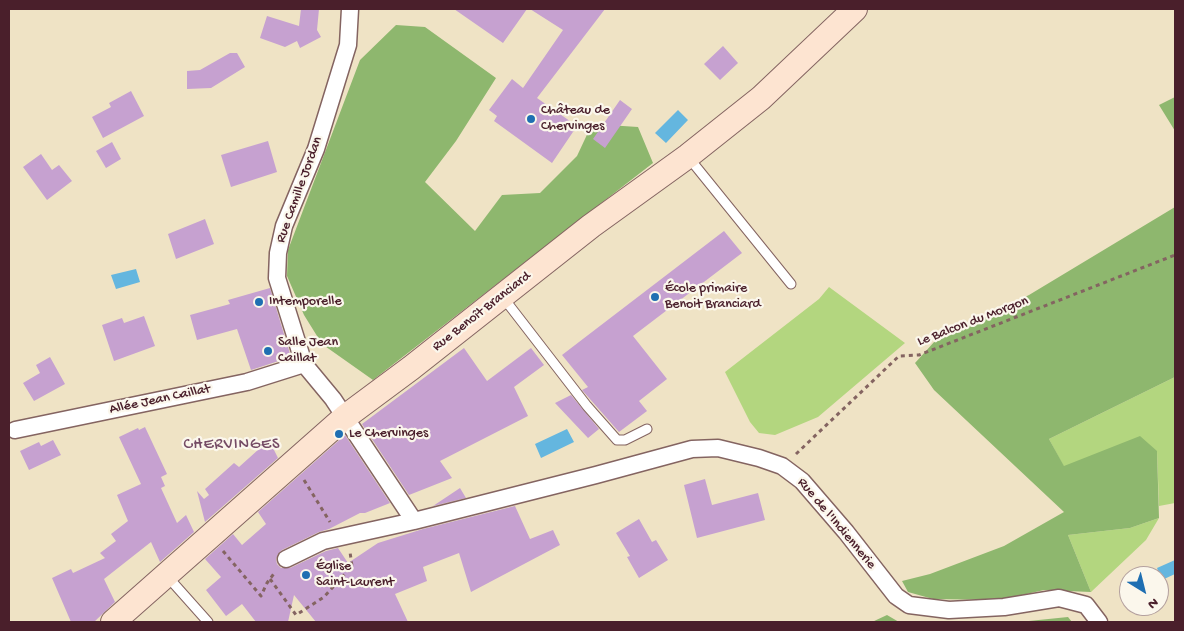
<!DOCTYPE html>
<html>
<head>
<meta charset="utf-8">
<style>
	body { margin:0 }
	#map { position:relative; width:1184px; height:631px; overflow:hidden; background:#efe3c5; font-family:"Gochi Hand",sans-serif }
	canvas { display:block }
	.frame { position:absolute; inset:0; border:10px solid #4a1f2b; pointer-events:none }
	.north { position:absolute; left:1119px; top:566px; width:50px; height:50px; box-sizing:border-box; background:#fbf7ec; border:1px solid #b4a19f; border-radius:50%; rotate:144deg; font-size:14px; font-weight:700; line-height:20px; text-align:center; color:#4a1f2b }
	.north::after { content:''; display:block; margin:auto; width:18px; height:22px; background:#1f6fb2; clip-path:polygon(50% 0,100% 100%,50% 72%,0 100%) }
</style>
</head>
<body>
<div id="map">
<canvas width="1184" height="631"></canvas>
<div class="frame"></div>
<div class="north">N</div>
</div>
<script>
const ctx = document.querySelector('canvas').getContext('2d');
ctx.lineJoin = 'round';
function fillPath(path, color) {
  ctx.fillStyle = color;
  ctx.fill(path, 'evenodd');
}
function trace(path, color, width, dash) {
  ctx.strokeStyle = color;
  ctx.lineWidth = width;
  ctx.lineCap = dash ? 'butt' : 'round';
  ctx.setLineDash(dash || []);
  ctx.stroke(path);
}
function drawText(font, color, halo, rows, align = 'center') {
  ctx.font = font + ' "Gochi Hand",sans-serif';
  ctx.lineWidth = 4.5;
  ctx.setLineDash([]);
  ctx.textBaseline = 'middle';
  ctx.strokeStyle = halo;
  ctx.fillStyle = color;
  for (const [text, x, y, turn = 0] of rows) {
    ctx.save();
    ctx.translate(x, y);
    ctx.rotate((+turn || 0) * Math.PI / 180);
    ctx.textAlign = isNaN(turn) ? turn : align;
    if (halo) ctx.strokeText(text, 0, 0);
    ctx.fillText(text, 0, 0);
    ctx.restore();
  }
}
fillPath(new Path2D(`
	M829,287L905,343L818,417L775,435L759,433L750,422L725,372L819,299Z
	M1175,377V503L1159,506L1157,451L1064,467L1049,439Z
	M1159,518L1146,540L1091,592L1068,535L1130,528Z`), '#b3d67f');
fillPath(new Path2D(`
	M396,25L425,27L496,78L456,141L425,182L475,231L502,195L540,193L577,156L592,124L638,127L653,163L373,380L322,344L304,315L287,276L288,250L360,60Z
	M1175,97V131L1159,105Z
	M1175,207V377L1049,439L1064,466L1140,436L1157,451L1159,518L1130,528L1068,535L1091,592L1044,590L1000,600L933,599L908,592L902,581L930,574L1004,546L1064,512L934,390L915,363L935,341L1029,295Z
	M887,615L899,622H872Z
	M1068,617L1072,622H1019Z`), '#8eb76e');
fillPath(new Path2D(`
	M678,110L688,120L666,143L655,133Z
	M136,269L140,282L116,289L111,275Z
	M567,429L574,442L541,458L535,444Z
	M1175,560V574L1162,580L1157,568Z`), '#64b6df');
fillPath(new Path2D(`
	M301,9H319L317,30L321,37L300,48L297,41L285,47L260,38L267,16L299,26Z
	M454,9H527L503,43Z
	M530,9H605L537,98L577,126L552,163L494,121L497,116L489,110L512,79L523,88L563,30Z
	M723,46L738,63L720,80L704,64Z
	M230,53H237L245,67L211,88L187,89V71L200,70Z
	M131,91L144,116L103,138L92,117L111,107L109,103Z
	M620,100L632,109L605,148L593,139Z
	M268,141L277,172L231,187L221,155Z
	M112,142L121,159L106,168L96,151Z
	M41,154L52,170L59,165L72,181L47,200L23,167Z
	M205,219L214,244L176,259L168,234Z
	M724,231L742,253L633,336L667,379L639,401L647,411L619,432L582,390L588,387L562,355Z
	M270,288L291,357L251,370L237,329L197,340L190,315L230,304L228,300Z
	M144,316L155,346L114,361L102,325L122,318L124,323Z
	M464,348L487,381L531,348L544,365L514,387L528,416L440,461L452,478L409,495L362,424Z
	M50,357L65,384L34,401L23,383L40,373L36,365Z
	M571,395L599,429L588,438L555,403Z
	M145,427L167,474L161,477L165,486L161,488L177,523L186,515L194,532L160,562L151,542L104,579L115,602L94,622H71L52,578L71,569L73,573L105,558L100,553L116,541L111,534L128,521L117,495L141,484L119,437L138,428L139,430Z
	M345,435L390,503L365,513H360L329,529L319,532L282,550L278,554L276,559L277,564L281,568H290L326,551L338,548L348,563L378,543L423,529L515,506L530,539L553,530L560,545L471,592L459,553L423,567L427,581L395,594L408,622H316L294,595L288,622H256L242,604L226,616L206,590L221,577L205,559L233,534L242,545L266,524L258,512Z
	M53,440L61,455L29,470L20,451L39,442L41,446Z
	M269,440L278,458L205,522L197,491L204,499L209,495L205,489L234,463L239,467Z
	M705,479L712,505L758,493L765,520L697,538L684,485Z
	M460,488L466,498L433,506Z
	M639,519L652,542L656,540L668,560L639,578L627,557L630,556L616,533Z`), '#c6a1d0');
const lane = new Path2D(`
	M689,158L791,284
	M502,296L587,406L617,440H625L647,429
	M167,576L208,622`);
const street = new Path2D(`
	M350,9L348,45L316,149L284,226L278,253L277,278L304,364L333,399L414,521
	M15,430L247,382L304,364
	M286,559L323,541L414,521L596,475L692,449L718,448L759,458L782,466L802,481L846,532L896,596L909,605L949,610L1004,607L1059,598L1086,605L1099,622`);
const secondary = new Path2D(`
	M113,622L345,417L411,368L591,226L688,156L761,98L855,9`);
trace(lane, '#846461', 11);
trace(street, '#846461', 19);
trace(secondary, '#846461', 26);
trace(new Path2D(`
	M796,454L899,356L919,355L1175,255
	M304,480L330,522
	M223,551L261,596L267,583L275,572
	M270,579L296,615L324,597L352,566L350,552`), '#846461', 3, [4, 4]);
trace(lane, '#fff', 9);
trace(street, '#fff', 16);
trace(secondary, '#fde4d1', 24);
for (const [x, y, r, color] of [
	[531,119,5,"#1f6fb2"],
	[655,297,5,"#1f6fb2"],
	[259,302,5,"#1f6fb2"],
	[268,351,5,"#1f6fb2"],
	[339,434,5,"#1f6fb2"],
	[306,575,5,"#1f6fb2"]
]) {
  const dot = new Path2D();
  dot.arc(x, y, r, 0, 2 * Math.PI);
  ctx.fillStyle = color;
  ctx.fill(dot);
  trace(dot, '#fbf7ec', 2);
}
drawText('14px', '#4a1f2b', '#fbf7ec', [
	["Château de",541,111],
	["Chervinges",541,127],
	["École primaire",665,289],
	["Benoit Branciard",665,305],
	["Intemporelle",269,302],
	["Salle Jean",278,343],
	["Caillat",278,359],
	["Le Chervinges",349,434],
	["Église",316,567],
	["Saint-Laurent",316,583]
], 'left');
drawText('14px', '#4a1f2b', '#fbf7ec', [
	["Rue Camille Jordan",300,190,-70],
	["Rue Benoît Branciard",482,312,-38],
	["Le Balcon du Morgon",973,322,-21],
	["Allée Jean Caillat",160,400,-12],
	["Rue de l'Indiennerie",836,524,50]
]);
ctx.letterSpacing = '1px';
drawText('16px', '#754c65', '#fbf7ec', [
	["CHERVINGES",232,446]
]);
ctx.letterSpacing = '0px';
</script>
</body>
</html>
